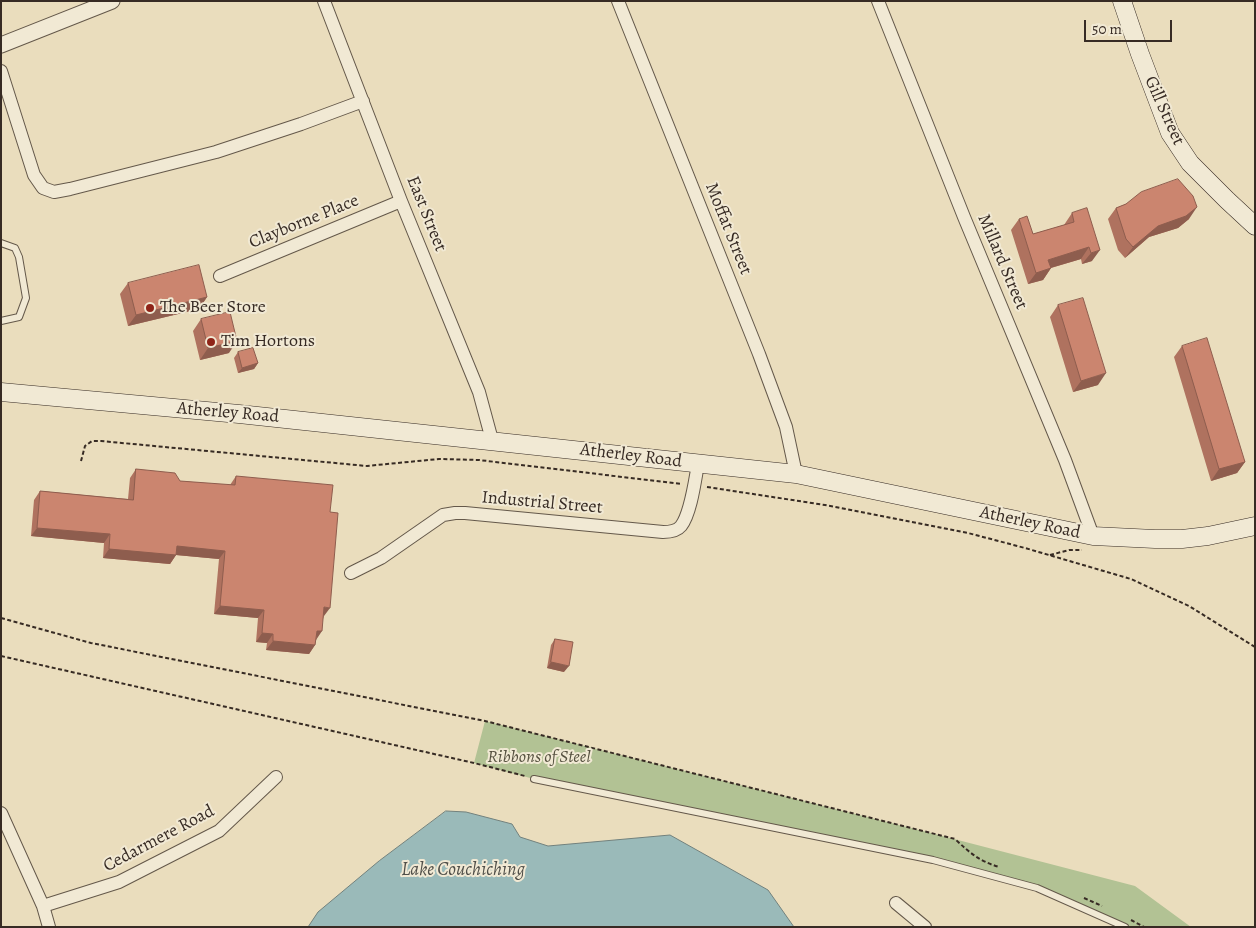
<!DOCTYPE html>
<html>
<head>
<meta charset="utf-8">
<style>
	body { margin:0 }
	#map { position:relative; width:1256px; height:928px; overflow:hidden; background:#eaddbd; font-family:Alegreya,serif }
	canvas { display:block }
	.frame { position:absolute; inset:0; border:2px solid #372b24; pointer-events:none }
	.scale { position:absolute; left:1084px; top:20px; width:88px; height:22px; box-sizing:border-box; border:2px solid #372b24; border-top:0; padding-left:6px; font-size:15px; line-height:18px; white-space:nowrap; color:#372b24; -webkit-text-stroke:4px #f1e9d4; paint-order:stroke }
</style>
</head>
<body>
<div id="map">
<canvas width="1256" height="928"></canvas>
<div class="frame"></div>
<div class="scale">50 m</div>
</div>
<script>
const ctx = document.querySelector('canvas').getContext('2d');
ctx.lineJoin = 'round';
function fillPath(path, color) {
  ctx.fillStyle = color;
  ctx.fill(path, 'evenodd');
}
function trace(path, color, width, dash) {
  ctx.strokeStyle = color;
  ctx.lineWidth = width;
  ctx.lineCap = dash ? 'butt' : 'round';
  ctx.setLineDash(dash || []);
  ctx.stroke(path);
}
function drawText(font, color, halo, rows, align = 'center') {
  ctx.font = font + ' Alegreya,serif';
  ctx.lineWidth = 4;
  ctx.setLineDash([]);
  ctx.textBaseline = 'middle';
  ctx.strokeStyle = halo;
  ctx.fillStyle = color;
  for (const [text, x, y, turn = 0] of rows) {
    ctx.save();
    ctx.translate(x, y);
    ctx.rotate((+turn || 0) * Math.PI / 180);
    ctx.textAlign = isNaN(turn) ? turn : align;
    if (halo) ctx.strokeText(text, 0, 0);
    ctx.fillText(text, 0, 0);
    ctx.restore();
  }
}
fillPath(new Path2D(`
	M485,721L931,833L1135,886L1191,927H1125L1037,888L933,860L534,779L474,763Z`), '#b2c294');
const water = new Path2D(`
	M446,811L466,812L512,824L520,837L548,846L670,835L768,890L794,927H308L318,912L379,861Z`);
fillPath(water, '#9abab9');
trace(water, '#72817d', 1);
const service = new Path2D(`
	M1,243L15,248L19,257L26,298L19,317L1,321
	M534,779L933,860L1037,888L1125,927`);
const minor = new Path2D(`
	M324,1L401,201L479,392L492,440
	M618,1L759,354L786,427L796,474
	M878,1L964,217L1065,460L1093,536
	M1,71L34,175L43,188L54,192L70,189L216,152L301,124L363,101
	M220,276L401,201
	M351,573L381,558L443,515L455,513H465L663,532C669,532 677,531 681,526C691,513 695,480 698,464
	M1,813L43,906L49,927
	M896,903L925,927
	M43,906L119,882L219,831L276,777`);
const tertiary = new Path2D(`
	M1,45L112,1`);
const secondary = new Path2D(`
	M1122,1L1140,54L1170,133L1190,163L1227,200L1255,226
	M1,392L239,414L796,474L1093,536L1155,539H1182L1208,536L1255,526`);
trace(service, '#64584a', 8);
trace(minor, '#64584a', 14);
trace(tertiary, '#64584a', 17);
trace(secondary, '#372b24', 19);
trace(new Path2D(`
	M81,461L85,446L92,441H101L367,466L439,459L479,460L682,484
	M707,487L825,505L968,533L1025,548L1131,579L1189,606L1255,647
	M1050,555L1069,550H1082
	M1,618L91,643L485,721L955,839C970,853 979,861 999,867
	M1,656L474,763L525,776
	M1084,898L1102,906
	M1131,920L1144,927`), '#372b24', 2, [4, 2.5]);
trace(service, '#f1e9d4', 6);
trace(minor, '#f1e9d4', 12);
trace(tertiary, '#f1e9d4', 15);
trace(secondary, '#f1e9d4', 18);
fillPath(new Path2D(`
	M1126,204L1189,219L1178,228L1149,237L1125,258L1118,250L1108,219L1116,208Z
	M1087,208L1092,261L1082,264L1081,259L1051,268L1043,280L1028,284L1011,230L1019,219L1033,234L1064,225L1072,213Z
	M128,283L207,297L199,309L128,326L120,294Z
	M1058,305L1098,385L1073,392L1050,317Z
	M201,319L229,353L200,360L193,331Z
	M1182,346L1245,462L1237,473L1211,481L1174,357Z
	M238,352L258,363L254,369L238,373L234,358Z
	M136,469L180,481L230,485L236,476L330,512L324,616L316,640L315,645L309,654L266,650L267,643L256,642L258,618L214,614L219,559L176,555L170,564L103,558L104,543L31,536L34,500L40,491L128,499L130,478Z
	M555,639L564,672L547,668L551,645Z`), '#af725f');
fillPath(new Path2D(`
	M1197,207L1189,219L1178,228L1149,237L1125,258L1133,247L1158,226Z
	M1089,247L1081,259L1040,271L1048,260Z
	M1100,250L1092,261L1082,264L1091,253Z
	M1051,268L1043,280L1028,284L1036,273Z
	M207,297L199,309L128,326L136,315Z
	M237,341L229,353L200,360L208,348Z
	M258,363L254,369L238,373L242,368Z
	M1106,373L1098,385L1073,392L1081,381Z
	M1245,462L1237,473L1211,481L1219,469Z
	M37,528L110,534L104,543L31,536Z
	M177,546L225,551L219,559L176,555L170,564L103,558L109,549Z
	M220,606L264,610L258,618L214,614Z
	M324,607L330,608L324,616Z
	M317,631H322L316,640Z
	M262,633L273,634L267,643L256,642Z
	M273,641L315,645L309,654L266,650Z
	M551,662L569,666L564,672L547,668Z`), '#8e5d4e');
const building = new Path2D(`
	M1178,179L1193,196L1197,207L1186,216L1158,226L1133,247L1126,239L1116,208L1126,204L1141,192Z
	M1087,208L1100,250L1091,253L1089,247L1048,260L1051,268L1036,273L1019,219L1027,216L1033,234L1074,222L1072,213Z
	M199,265L207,297L136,315L128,283Z
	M1083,298L1106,373L1081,381L1058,305Z
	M230,312L237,341L208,348L201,319Z
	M1207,338L1245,462L1219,469L1182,346Z
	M253,348L258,363L242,368L238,352Z
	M136,469L175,473L180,481L235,485L236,476L333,485L330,512L338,513L330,608L324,607L322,631H317L315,645L273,641V634L262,633L264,610L220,606L225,551L177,546L176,555L109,549L110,534L37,528L40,491L133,500Z
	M555,639L573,642L569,666L551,662Z`);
fillPath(building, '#cb856f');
trace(building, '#8e5d4e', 1);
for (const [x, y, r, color] of [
	[150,308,5,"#8f2418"],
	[211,342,5,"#8f2418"]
]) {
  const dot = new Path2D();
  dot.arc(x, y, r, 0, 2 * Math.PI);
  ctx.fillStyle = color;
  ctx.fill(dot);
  trace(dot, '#f1e9d4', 2);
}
drawText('18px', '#372b24', '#f1e9d4', [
	["Gill Street",1164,111,66],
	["East Street",426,214,68],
	["Clayborne Place",304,222,-22],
	["Moffat Street",728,229,68],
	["Millard Street",1002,262,67],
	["Atherley Road",228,413,5],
	["Atherley Road",631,456,7],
	["Industrial Street",542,503,5],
	["Atherley Road",1030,523,12],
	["Cedarmere Road",159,839,-28]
]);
drawText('18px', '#372b24', '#f1e9d4', [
	["The Beer Store",160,308],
	["Tim Hortons",221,342]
], 'left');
drawText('italic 18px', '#565140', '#f1e9d4', [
	["Ribbons of Steel",539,758]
]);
drawText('italic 19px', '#504f49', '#f1e9d4', [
	["Lake Couchiching",463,870]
]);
</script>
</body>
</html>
